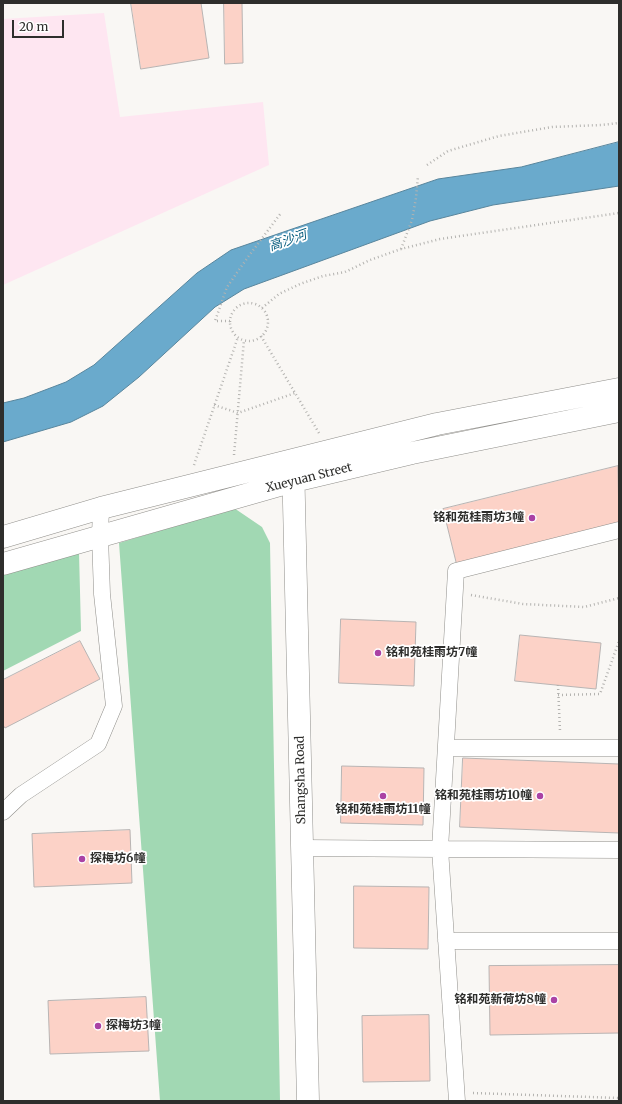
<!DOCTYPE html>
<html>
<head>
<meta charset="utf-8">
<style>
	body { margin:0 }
	#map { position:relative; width:622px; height:1104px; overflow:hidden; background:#f9f7f4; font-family:Merriweather,serif }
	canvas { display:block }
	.frame { position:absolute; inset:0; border:4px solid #2e2e2c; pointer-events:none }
	.scale { position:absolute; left:12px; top:20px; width:52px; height:18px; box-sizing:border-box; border:2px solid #2e2e2c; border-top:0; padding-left:5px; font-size:12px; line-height:14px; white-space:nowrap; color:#2e2e2c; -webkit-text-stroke:3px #fff; paint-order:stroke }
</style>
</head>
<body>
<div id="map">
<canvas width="622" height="1104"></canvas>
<div class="frame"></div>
<div class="scale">20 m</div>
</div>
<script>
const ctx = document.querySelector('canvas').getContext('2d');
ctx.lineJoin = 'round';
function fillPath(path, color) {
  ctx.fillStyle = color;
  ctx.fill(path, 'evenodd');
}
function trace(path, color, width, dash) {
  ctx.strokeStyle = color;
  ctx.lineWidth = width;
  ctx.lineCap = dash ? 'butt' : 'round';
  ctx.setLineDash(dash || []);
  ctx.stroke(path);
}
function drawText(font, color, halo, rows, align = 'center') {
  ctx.font = font + ' Merriweather,"Noto Sans SC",serif';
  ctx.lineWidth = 3.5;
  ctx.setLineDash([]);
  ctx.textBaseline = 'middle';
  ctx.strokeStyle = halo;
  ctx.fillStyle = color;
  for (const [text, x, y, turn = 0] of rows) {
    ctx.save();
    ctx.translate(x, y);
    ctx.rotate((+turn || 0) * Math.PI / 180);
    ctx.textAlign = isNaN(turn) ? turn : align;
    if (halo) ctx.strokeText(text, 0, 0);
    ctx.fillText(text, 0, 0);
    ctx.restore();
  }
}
fillPath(new Path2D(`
	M104,13L120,117L263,102L269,165L3,285V19Z`), '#fee6f1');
fillPath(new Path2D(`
	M234,508L262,527L270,543L280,1101H160L119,543Z
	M79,552L81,631L3,671V575Z`), '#a1d8b3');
const water = new Path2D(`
	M619,142V186L493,205L430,221L244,289L215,307L139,377L103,406L71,422L3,442V403L24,398L66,382L94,365L197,273L231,250L438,179L521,167Z`);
fillPath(water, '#6aaacc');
trace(water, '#58859c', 1);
const building = new Path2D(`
	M131,3H201L209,58L141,69Z
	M224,3H242L243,63L225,64Z
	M618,466L619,526L457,566L443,509Z
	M341,619L416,622L414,686L339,683Z
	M520,635L601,643L596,689L515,681Z
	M80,641L100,679L5,728L3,725V680Z
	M463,758L619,764V833L460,827Z
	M342,766L424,768L423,825L341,823Z
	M130,830L132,883L34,887L32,834Z
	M354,886L429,887L428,949L354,948Z
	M619,965V1033L490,1035L489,966Z
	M146,997L149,1051L50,1054L48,1001Z
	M429,1015L430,1081L363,1082L362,1016Z`);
fillPath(building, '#fcd2c7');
trace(building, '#b8b4b3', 1);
const street = new Path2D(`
	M446,748H619
	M3,812L21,795L98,744L114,706L102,594L100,536L101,508
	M302,848L440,849L456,571L619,530
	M446,941H619
	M457,1101L440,849L619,850`);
const secondary = new Path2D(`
	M293,460L308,1101
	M3,537L101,508L437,424L619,389
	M3,564L294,481L412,453L619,411`);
trace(street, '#908f8b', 17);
trace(secondary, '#908f8b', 23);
trace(new Path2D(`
	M427,165L448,151L499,136L552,127L601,125L619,123
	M401,249L412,220L416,198L418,176
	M230 322a19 19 0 1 1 38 0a19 19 0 1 1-38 0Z
	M262,308L279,294L300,284L323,276L345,272L370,260L401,249L440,239L619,213
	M230,321H215L227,287L248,257L281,213
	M261,336L319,433
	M214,405L238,413L295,393
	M234,455L244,340
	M194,465L238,337
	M471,595L523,604L584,607L619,598
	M558,685L560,731
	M558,695L600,694L619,641
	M473,1093L619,1098`), '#b4b3b0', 2.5, [1, 3]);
trace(street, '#fff', 16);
trace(secondary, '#fff', 22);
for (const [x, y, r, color] of [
	[532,518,4,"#aa42a5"],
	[378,653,4,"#aa42a5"],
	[383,796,4,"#aa42a5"],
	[540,796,4,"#aa42a5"],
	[82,859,4,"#aa42a5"],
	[554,1000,4,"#aa42a5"],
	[98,1026,4,"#aa42a5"]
]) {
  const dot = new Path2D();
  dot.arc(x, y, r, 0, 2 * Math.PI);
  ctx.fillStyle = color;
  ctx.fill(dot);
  trace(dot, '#fff', 1.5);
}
drawText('12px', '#2e2e2c', '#fff', [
	["Xueyuan Street",309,478,-14],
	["Shangsha Road",301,780,-91]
]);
drawText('bold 12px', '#2e2e2c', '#fff', [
	["铭和苑桂雨坊3幢",524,518],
	["铭和苑桂雨坊7幢",386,653,"left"],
	["铭和苑桂雨坊10幢",532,796],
	["铭和苑桂雨坊11幢",383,810,"center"],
	["探梅坊6幢",90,859,"left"],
	["铭和苑新荷坊8幢",546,1000],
	["探梅坊3幢",106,1026,"left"]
], 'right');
drawText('italic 13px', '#025a7c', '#fff', [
	["高沙河",288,241,-19]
]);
</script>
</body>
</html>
